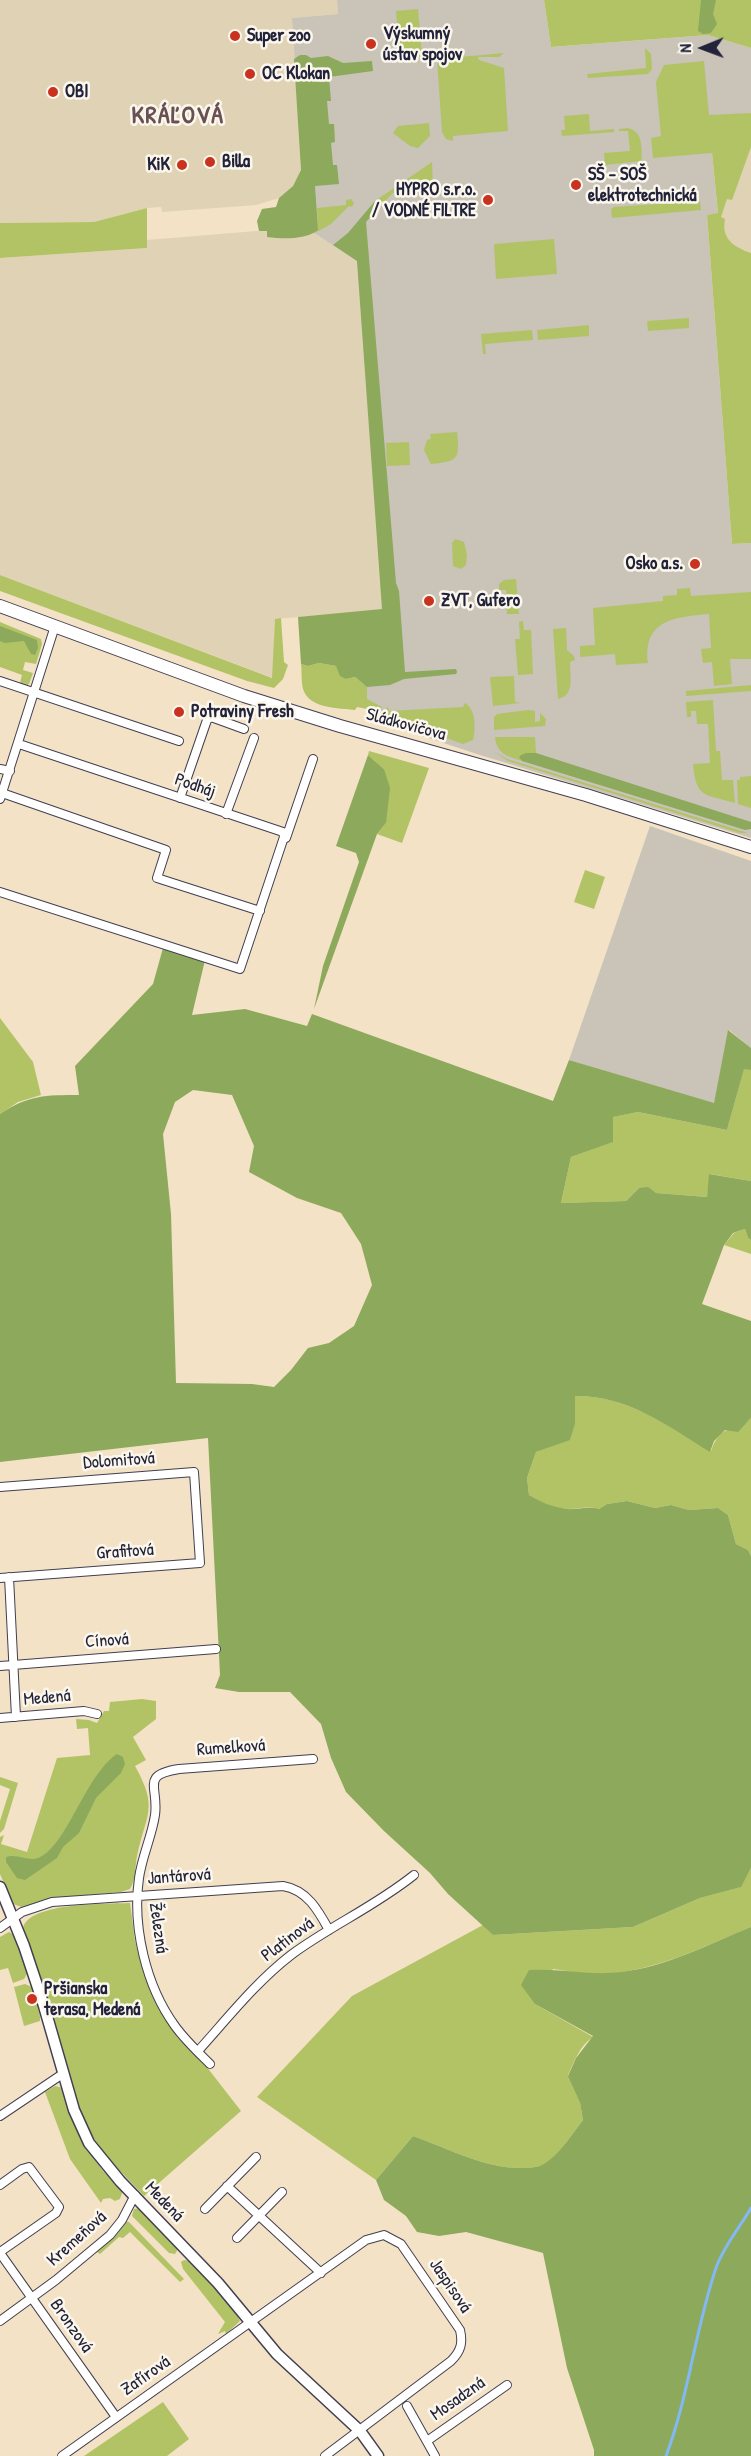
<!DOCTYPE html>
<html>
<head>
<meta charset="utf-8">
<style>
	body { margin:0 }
	#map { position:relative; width:751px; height:2456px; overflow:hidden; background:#f3e2c5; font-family:"Patrick Hand",sans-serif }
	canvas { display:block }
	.north { position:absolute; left:673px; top:18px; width:60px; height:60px; -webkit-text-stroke:4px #fbf7ec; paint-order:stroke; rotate:269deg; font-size:16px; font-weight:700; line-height:24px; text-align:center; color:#22223b }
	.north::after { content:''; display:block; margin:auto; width:21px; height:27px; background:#22223b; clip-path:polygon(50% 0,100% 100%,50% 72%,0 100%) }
</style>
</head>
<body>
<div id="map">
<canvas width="751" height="2456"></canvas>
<div class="north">N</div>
</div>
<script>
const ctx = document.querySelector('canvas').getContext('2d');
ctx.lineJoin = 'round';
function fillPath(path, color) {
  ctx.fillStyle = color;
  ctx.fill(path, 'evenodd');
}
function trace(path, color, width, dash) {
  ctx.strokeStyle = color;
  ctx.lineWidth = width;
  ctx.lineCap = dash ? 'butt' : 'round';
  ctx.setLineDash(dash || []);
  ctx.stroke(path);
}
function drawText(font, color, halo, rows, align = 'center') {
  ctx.font = font + ' "Patrick Hand",sans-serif';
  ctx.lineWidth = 5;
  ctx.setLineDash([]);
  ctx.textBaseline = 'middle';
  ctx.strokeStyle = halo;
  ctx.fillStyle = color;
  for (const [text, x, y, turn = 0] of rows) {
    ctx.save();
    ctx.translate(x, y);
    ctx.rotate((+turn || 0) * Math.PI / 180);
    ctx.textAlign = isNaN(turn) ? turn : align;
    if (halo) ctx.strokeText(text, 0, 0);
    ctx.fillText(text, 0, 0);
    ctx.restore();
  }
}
fillPath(new Path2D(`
	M0,0H337L338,14L292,18L301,170L293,186L279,198L256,205L162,212L161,207L147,208L94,222L0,223Z
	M751,120V253L708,238Z
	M305,227L357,261L383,610L275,619L273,678L0,575V258L147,248V240Z`), '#e0d2b5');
fillPath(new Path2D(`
	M337,0H544L551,47L708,35L751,48V120L712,153L718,214L707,215L732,544L751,543V838L480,755L374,720L375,706L365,700L364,685L383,610L357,261L305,227L292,18L338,14Z
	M650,826L751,861V1048L729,1030L714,1104L569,1060Z`), '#c9c3b8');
fillPath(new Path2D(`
	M544,0H751V48L708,35L551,47Z
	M418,9L422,56L400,58L396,11Z
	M645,48L651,54L652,69L648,74L588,78L587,74L646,68Z
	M504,53L499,57H478L479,60L504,68L508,131L453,136V141L446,139L442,132L437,59Z
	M704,61L709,115L751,113V147L732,200L727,199L721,217L725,219C721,239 734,247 751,253V543L732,544L707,215L718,213L712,153L653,158L651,138L661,136L656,82L664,65Z
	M589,114L590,131L614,129V132L562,136L561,130H565L564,116Z
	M429,123L430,136L418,148L410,146L393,133L398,126Z
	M628,128C644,132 641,148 642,161L605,165L604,153L630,151L628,131H619V129Z
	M432,162L433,187L397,189L380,206L379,202L375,201Z
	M351,199L354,203L352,207L349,206L331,224L313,234L318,230L317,208L346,205V200Z
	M700,201L701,210L612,218L611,209L614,207Z
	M147,208V248L0,258V223L94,222Z
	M554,239L557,274L496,279L494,244Z
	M689,318V328L648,331L647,321Z
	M589,325V336L538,340L537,330Z
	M532,330L533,340L485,344L486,354H483L481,334Z
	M457,432C460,460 458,461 431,464L424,450L427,440L431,439L430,434Z
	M409,442L410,465L387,466L386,443Z
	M455,539L464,542L467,555L466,565L461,569L453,566L452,543Z
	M0,575L272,678L275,619L281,618L284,662L288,665L283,679L274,688L247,681L0,591Z
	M516,579L519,614H507L506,590H499V584L504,580Z
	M690,588L691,596L751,592V659H730L732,684L714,686L712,662L703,663L701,649L711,648L709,614C674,617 643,620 648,663L616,665L615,654L580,657V646L595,645L593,608L663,601V596L677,595V589Z
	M523,621L524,630H531L533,674L518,675L515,639H520L519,622Z
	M0,622L41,639L42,644L36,664L25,662L23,670L33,673L29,684L26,686L20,683L22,675L0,667Z
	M566,628L567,650L574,656L575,660L570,662C570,677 575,695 558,699L553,629Z
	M319,663L336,666L346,679L355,677L367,687V699L382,707L377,711L357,707L355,710C339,708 309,709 303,689C301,681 302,672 301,664L308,666Z
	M514,676L515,702L521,703L493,706L490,677Z
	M751,685V691L686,696V691Z
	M713,700L716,751H720L722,780H733L735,803C705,794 696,799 693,764L710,763L708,724H697L696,711H691V717H687L686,702Z
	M465,703C476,710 476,728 473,740L463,744L410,725L386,719L387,715L380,714L388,707L389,711L463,707Z
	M528,710L535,711V722L540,721V713L546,719L545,726L494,730V717L497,714Z
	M495,737H535L536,753H526L520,757L522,761C507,756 497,754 495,737Z
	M369,751L429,768L402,843L377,834L386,823L384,769L368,755Z
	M493,751L507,759L748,833H740L508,761Z
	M751,776V808L738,804L737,780H740V777Z
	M585,870L605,877L594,909L574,902Z
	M0,1018L33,1062L41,1095L18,1102L0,1114Z
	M744,1068L751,1070V1181L710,1174L707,1197L656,1193L639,1188L626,1201L561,1203L571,1157L612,1142V1117L638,1112L727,1130Z
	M745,1229L748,1238L751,1240V1254L724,1245L734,1233Z
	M575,1396C629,1396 666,1425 711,1451C722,1419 739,1434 751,1418V1556L748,1550L736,1544L728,1515L718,1508L689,1510L671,1505L655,1508L627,1501L607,1504L599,1509C589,1506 581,1508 570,1509C557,1510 540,1503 529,1495L527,1478L536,1452L570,1439L575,1423Z
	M142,1699L156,1701V1719L133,1737L146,1760L135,1766C159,1809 146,1813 137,1856C135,1867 136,1879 130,1889L121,1892L53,1898L22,1907L13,1904L0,1874V1837L4,1835L1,1844L27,1852L57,1758L90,1755L88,1728L77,1729L76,1719L89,1720L97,1723L104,1711H109L110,1702Z
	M0,1777L18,1783L4,1829L0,1833V1821L10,1789L0,1785Z
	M751,1868V1927C698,1949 644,1977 585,1974C574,1973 563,1970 553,1969L535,2004L593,2037C580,2045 574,2062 568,2075L580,2103L583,2120C571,2135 559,2156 543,2165C537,2168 530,2167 524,2168C485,2169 450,2149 413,2136L376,2180L257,2097L352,1996L483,1925L493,1935L633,1927L700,1898L740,1887Z
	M130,1903L135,1941L144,1975L159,2009L177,2037L206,2066L241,2111L144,2196L106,2156L84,2124L23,1928C29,1902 108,1904 130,1903Z
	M9,1932L14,1935L27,1974L24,1979L13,1983L8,1968L0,1970V1937Z
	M25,1984L32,1987L40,2016V2021L24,2026L14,1987Z
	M55,2086L63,2088L80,2139L103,2171L123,2190L120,2199L115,2201L110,2198L103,2199L101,2203L70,2159L45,2092Z
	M141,2208L176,2244L178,2249L175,2254L169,2253L132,2216L134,2209Z
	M126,2222H129L184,2279L180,2282L130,2232L123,2238L119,2237L100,2254L97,2252L117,2233Z
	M184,2260L192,2261L234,2310L240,2321L226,2334L225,2331L218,2334L225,2322L183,2269L181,2262Z
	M163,2402L189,2439L167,2456H84Z`), '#b2c366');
fillPath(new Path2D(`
	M701,0H716L713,14L717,24L711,33L703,34L698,31Z
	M300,55H306L311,58L328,56L343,63L372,61L373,71L329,77L331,101H327L329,124H334L335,142L331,143L333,165H337L339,184L315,186L318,230C305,240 283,239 267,237V231H259L257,221L262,209L276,207L279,198L293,186L301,170L294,59Z
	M375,201L379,202L380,206L366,222L396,583L399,591L405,672L456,669L457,672L456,674L404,679L390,685L367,687L355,677L346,679L340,676L336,666L319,663L308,666L301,664L298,617L382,609L357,261L333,245L348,233Z
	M0,626L37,640L38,648L35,655L31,654L24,641L5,643L0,641Z
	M526,753H536L751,822V829L745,830L522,761L519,757L521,755Z
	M368,755L384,769L390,788L386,823L377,834L314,1009L323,966L359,862L356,853L336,846Z
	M163,948L205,960L192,1015L245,1009L307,1026L312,1014L553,1101L569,1060L714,1103L728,1030L751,1048V1070L744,1069L727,1130L638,1112L613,1117V1142L571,1157L561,1203L626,1201L639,1188L648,1187L656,1193L707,1197L709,1174L751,1181V1240L748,1238L745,1229L733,1233L724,1245L702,1304L751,1321V1418L738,1432L725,1430L714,1441L710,1452C666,1425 629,1396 575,1396V1424L570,1440L536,1452L527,1478L529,1495C540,1502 553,1507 566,1509C577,1510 587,1506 599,1509L607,1504L627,1501L655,1508L671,1505L689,1510L718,1508L728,1515L736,1544L748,1550L751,1556V1868L741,1887L700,1898L633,1927L493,1935L448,1894L430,1873L384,1831L346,1792L331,1758L321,1724L290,1692H239L215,1688L220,1675L208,1438L0,1462V1114C28,1095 46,1095 79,1095L75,1066L153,984ZM193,1090L232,1095L254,1146L249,1172L297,1198L341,1213L361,1244L372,1285L354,1326L329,1343L308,1348L291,1370L274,1387L252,1384L176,1383L171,1214L163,1134L175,1102Z
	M117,1754L123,1757L125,1764L121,1773L96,1798L79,1833L63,1847L57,1858L25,1880L17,1878L6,1862V1857C18,1853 28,1862 38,1858C67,1847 85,1775 117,1754Z
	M751,1927V2456H594V2450L567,2368L543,2253L466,2232L439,2236L417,2232L406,2216L384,2200L376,2180L413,2136C450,2149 485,2169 524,2168C530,2167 537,2168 542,2165C559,2156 571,2135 583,2120L580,2103L568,2076L576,2058L593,2036L535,2004L521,1985L529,1970C560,1968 590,1976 621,1972C666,1967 709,1944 751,1927Z`), '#8da95b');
trace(new Path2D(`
	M666,2456C689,2395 695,2330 716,2268C723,2247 740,2227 751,2208`), '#83b9f2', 3);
const minor = new Path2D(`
	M0,681L179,741
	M0,769L10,771
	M2,793L166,850L157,878L260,911
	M180,798L207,720L211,717L244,729
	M0,799L55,626
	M226,814L254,738
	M286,838L313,759
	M0,892L240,969L284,837L283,832L19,744
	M0,1487L194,1472L200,1563L0,1578
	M9,1577L16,1717
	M0,1666L216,1649
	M0,1718L84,1711L97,1714
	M0,1928L22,1912L52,1902L283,1886C307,1890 318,1910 329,1930
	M198,2051C227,2019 256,1982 291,1955C330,1926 374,1907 414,1875
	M210,2064C198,2052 185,2040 175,2026C146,1986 132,1927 139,1878C142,1856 152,1836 155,1815C159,1787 140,1775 179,1769L313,1759
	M0,2116L64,2073
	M0,2185L22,2169L29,2167L59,2207L56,2213L0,2252
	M227,2186L321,2273
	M205,2209L256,2157
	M237,2238L282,2192
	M0,2253L116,2417
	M0,2321L56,2280L110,2235L122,2220L135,2195
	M407,2406L435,2456
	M427,2441L507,2385
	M62,2456L366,2240L384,2235L401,2244L460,2330C463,2343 461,2351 451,2361L325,2456`);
const tertiary = new Path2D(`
	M0,1887L24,1946L44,2006L74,2110L89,2143L120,2181L218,2283L277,2354L360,2431L378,2456`);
const secondary = new Path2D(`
	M0,606L244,696L340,726L586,795L751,847`);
trace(minor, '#413f50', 10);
trace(tertiary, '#413f50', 13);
trace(secondary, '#413f50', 14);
trace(minor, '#fff', 8);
trace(tertiary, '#fff', 10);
trace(secondary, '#fff', 12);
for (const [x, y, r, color] of [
	[235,36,6,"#c8321e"],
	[371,44,6,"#c8321e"],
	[250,74,6,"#c8321e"],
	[53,92,6,"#c8321e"],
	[210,162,6,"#c8321e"],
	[182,165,6,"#c8321e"],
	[576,185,6,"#c8321e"],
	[488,200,6,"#c8321e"],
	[695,564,6,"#c8321e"],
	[429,601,6,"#c8321e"],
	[179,712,6,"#c8321e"],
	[32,1999,6,"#c8321e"]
]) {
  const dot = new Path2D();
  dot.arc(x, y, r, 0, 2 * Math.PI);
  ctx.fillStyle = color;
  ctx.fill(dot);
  trace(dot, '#fbf7ec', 2);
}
drawText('bold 18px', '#22223b', '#fbf7ec', [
	["Výskumný",383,34],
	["ústav spojov",383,55],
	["Super zoo",247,36],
	["OC Klokan",262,74],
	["OBI",65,92],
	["Billa",222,162],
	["KiK",170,165,"right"],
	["SŠ - SOŠ",588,175],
	["elektrotechnická",588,196],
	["HYPRO s.r.o.",476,190,"right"],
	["/ VODNÉ FILTRE",476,211,"right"],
	["Osko a.s.",683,564,"right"],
	["ZVT, Gufero",441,601],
	["Potraviny Fresh",191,712],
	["Pršianska",44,1989],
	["terasa, Medená",44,2010]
], 'left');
drawText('18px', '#22223b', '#fbf7ec', [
	["Sládkovičova",406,725,15],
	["Podháj",195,786,19],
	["Dolomitová",119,1461,-4],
	["Grafitová",125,1552,-4],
	["Cínová",107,1641,-4],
	["Medená",47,1698,-5],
	["Rumelková",231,1748,-4],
	["Jantárová",179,1877,-4],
	["Železná",158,1928,82],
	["Platinová",288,1940,-37],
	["Medená",164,2202,46],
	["Kremeňová",77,2239,-42],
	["Jaspisová",450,2286,56],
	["Bronzová",71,2326,55],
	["Zafírová",146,2376,-35],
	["Mosadzná",458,2399,-35]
]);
ctx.letterSpacing = '1.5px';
drawText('bold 24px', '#695052', '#fbf7ec', [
	["KRÁĽOVÁ",178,117]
]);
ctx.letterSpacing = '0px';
</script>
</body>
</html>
